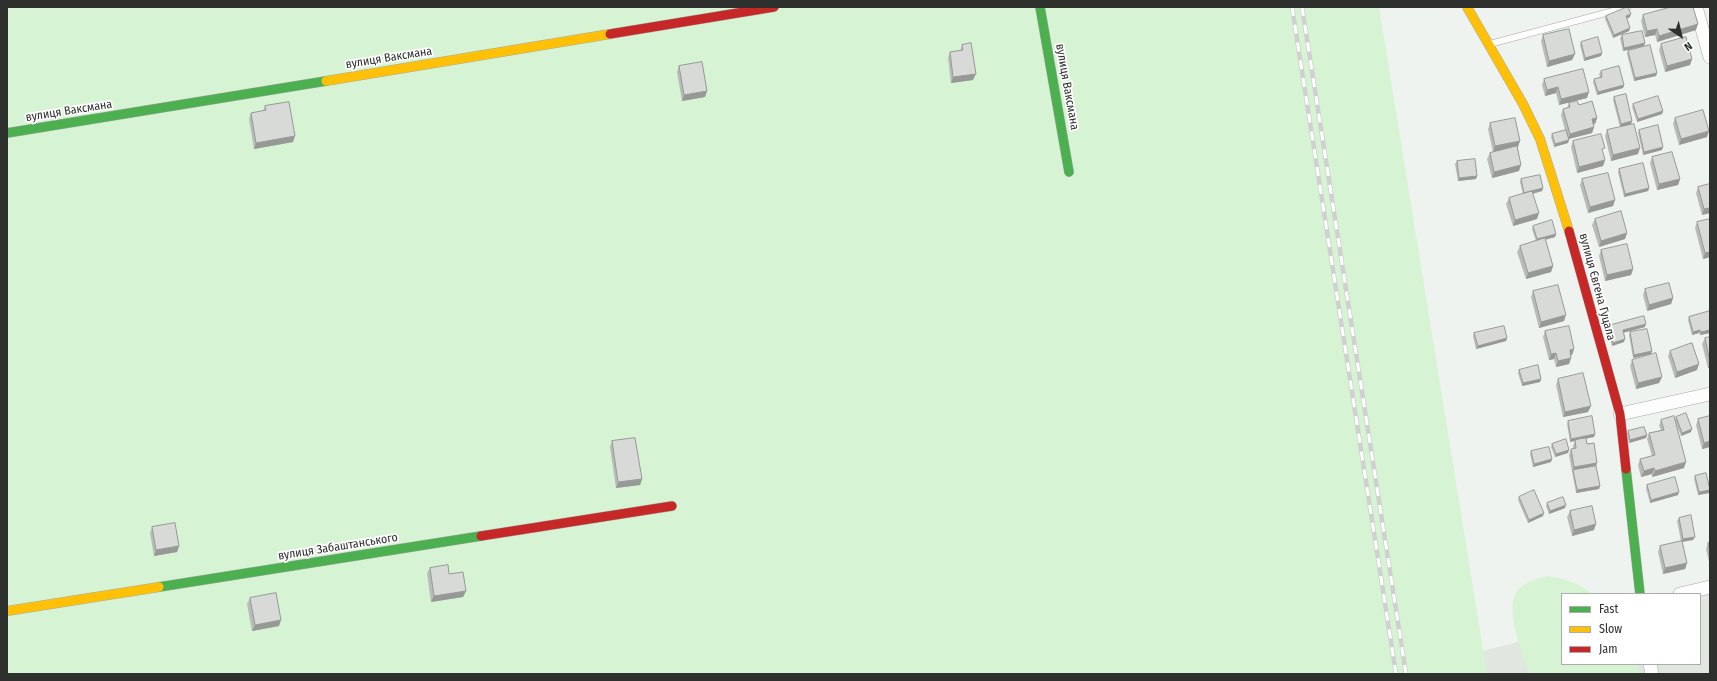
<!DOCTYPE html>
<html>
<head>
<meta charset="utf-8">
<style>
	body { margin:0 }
	#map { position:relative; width:1717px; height:681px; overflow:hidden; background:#eff3ef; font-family:"Fira Sans Condensed",sans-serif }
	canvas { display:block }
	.frame { position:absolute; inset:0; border:8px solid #2d302d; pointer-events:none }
	.legend { position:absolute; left:1561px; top:593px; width:140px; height:72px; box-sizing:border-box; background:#fff; border:1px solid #abacab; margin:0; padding:5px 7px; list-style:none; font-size:12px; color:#2d302d }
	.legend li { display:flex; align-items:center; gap:8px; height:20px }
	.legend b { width:20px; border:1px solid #abacab }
	.north { position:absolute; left:1661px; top:16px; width:40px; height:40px; -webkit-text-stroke:3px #fff; paint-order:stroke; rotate:145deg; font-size:11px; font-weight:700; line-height:16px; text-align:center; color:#2d302d }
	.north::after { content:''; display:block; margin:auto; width:14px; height:18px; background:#2d302d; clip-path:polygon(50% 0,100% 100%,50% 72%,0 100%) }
</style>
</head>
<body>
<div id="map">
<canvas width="1717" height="681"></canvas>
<div class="frame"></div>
<ul class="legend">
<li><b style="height:5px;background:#4caf50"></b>Fast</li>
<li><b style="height:5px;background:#ffc107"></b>Slow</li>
<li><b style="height:5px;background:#c62828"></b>Jam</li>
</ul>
<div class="north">N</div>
</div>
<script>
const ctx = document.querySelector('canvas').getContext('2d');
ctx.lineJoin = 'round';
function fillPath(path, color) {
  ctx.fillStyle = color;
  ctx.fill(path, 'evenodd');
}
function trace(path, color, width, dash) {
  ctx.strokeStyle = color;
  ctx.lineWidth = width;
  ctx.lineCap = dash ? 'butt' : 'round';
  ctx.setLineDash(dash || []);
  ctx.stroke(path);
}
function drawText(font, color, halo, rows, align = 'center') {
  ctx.font = font + ' "Fira Sans Condensed",sans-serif';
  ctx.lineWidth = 3.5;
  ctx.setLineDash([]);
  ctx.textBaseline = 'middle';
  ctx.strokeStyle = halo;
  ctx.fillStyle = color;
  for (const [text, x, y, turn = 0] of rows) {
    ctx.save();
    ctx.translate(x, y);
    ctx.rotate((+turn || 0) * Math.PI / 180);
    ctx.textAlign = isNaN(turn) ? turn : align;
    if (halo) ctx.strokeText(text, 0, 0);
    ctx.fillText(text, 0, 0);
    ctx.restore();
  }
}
fillPath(new Path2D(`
	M1710,592V674H1487L1482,651L1562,631V664H1700V594Z`), '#dfe7df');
fillPath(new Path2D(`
	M7,7H1379L1487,674H7Z
	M1547,576C1565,578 1578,583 1592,594H1562V664H1636L1640,674H1529C1523,655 1502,605 1519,589C1527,581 1537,579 1547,576Z`), '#d6f3d3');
const lane = new Path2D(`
	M1490,44L1628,7`);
const street = new Path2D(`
	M1696,7L1710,57
	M1620,414L1710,394
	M1680,594L1710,587
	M1650,664L1652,674`);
const fast = new Path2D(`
	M1040,7L1069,172
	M7,133L326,81
	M1626,469L1640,594
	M159,587L481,536`);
const slow = new Path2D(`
	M1467,7L1523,104L1540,139L1569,231
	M326,81L610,34
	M7,611L159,587`);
const jam = new Path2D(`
	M610,34L774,7
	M1569,231L1620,414L1626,469
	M481,536L672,506`);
trace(lane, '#a6a9a6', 7);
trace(street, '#a6a9a6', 14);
trace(fast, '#a6a9a6', 10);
trace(slow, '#a6a9a6', 10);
trace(jam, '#a6a9a6', 10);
trace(lane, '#fdfdfd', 6);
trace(street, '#fdfdfd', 13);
trace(fast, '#4caf50', 9);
trace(slow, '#ffc107', 9);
trace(jam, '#c62828', 9);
const rail = new Path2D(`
	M1292,7L1396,674
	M1302,7L1406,674`);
trace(rail, '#d0d0d0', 4.5);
trace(rail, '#fff', 3, [9]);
fillPath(new Path2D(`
	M1643,15L1696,30L1657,42L1655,35L1645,37L1641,21Z
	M1606,16L1630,17L1626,19L1630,28L1629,31L1613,38L1605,19Z
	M1543,35L1572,60L1547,67L1541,41Z
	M1622,35L1645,43L1644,46L1623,51L1620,38Z
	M1581,42L1602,53L1601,56L1584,61L1580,45Z
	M1661,44L1692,59L1690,65L1665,72L1659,50Z
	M962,45L973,80L951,83L948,58L950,52L960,51Z
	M1628,51L1657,73L1656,76L1634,81L1627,54Z
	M679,66L707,91L705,97L682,101L677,72Z
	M1601,71L1624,85L1623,88L1597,95L1593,82L1594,79L1600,77L1599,74Z
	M1544,79L1587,98L1559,105L1556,93L1545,96L1542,85Z
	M1614,97L1632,121L1631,124L1620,127L1613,100Z
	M1569,103L1579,105L1597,118L1595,124H1593L1594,127L1592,133L1569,139L1568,143L1554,147L1551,137L1552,134L1565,130L1561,115L1563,109L1567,108Z
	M1633,104L1663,111L1662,114L1637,122L1632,107Z
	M265,106L293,142L254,149L249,119L251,113L263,111Z
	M1675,118L1707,137L1679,145L1673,124Z
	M1490,123L1518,147L1519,171L1492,178L1487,159L1490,153L1493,152L1488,129Z
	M1607,130L1638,154L1611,161L1605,136Z
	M1639,130L1662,150L1643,155L1638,133Z
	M1573,141L1603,153L1605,160L1603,166L1577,173L1571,147Z
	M1652,157L1680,179L1678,185L1657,190L1650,163Z
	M1457,161L1477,176L1476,179L1458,181L1455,164Z
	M1619,169L1649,188L1648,191L1624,197L1618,172Z
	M1521,179L1543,188L1542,191L1533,194L1537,219L1513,226L1506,204L1509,198L1523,194L1520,182Z
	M1582,179L1615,200L1613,206L1588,213L1580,185Z
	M1698,187L1710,213L1702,215L1696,193Z
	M1595,219L1627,233L1625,239L1599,247L1592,225Z
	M1697,222L1710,257L1703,259L1695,228Z
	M1533,226L1556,234L1555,237L1545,240L1553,266L1551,272L1526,279L1517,252L1520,246L1536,241L1532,229Z
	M1601,250L1633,269L1631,275L1605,281L1599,256Z
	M1645,289L1673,298L1671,304L1647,311L1643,295Z
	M1533,291L1564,321L1539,328L1531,297Z
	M1710,313V333L1700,335L1699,333L1692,335L1688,320L1689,317Z
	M1608,326L1645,327L1623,333L1624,342L1612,346L1607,329Z
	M1545,331L1574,349L1572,355H1571V358L1569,364L1556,367L1554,359L1549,360L1543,337Z
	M1630,332L1651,354L1633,358L1629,335Z
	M1474,333L1507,338L1506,341L1476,349L1473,336Z
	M1710,337V368H1708L1702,344L1705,338Z
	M1670,351L1697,370L1675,378L1668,356Z
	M1632,360L1662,377L1659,383L1636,389L1630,366Z
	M1519,370L1541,379L1540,382L1522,386L1518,373Z
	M1558,379L1588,412L1563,417L1556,385Z
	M1710,416V447L1702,449L1696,425L1698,419Z
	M1676,417L1691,432L1681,436L1675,421L1684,468L1652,477V474L1641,477L1638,465L1640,459L1652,456L1647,439L1649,433L1661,430L1659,426L1661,420H1675Z
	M1568,421L1595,434L1594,437L1586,438L1587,444L1597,463L1596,466L1600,486L1599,489L1576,493L1569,455L1571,449H1573V446L1575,441L1570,442L1567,424Z
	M1628,431L1647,435L1646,438L1629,443L1627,434Z
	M612,441L642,479L640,485L616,488L610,447Z
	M1552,444L1569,450L1568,453L1555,457L1551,447Z
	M1531,451L1552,459L1551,462L1533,467L1530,454Z
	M1695,476L1710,490L1709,493L1698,495L1694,479Z
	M1647,485L1678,495L1650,503L1646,488Z
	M1519,497L1543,516L1528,523L1518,500Z
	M1547,503L1565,508L1549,514L1546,506Z
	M1570,511L1594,530L1572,536L1567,517Z
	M1679,518L1695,537L1693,540L1682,542L1687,563L1685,569L1663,574L1658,552L1660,546L1681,541L1677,521Z
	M152,527L179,546L177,552L154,556L150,533Z
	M1710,542V562H1709L1706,549L1708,543Z
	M430,568L449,574L466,591L463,597L431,602L427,573Z
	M250,598L279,626L252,631L247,604Z`), '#b9bbb9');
fillPath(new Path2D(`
	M1631,14L1630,17L1624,20L1626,16Z
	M1698,24L1696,30L1657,42L1659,36Z
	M1630,28L1629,31L1613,38L1614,35Z
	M1657,29L1655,35L1645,37L1647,31Z
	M1645,43L1644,46L1623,51L1624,48Z
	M1602,53L1601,56L1584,61L1585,58Z
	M1575,54L1572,60L1547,67L1549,61Z
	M1692,59L1690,65L1665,72L1667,66Z
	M1657,73L1656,76L1634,81L1635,78Z
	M976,74L973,80L951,83L953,77Z
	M1624,85L1623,88L1597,95L1598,92Z
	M1558,87L1556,93L1545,96L1547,90Z
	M707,91L705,97L682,101L684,95Z
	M1589,92L1587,98L1559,105L1561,99Z
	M1663,111L1662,114L1637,122L1638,119Z
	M1597,118L1595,124L1590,125L1592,119Z
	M1632,121L1631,124L1620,127L1621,124Z
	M1594,127L1592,133L1568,139L1570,134Z
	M1709,131L1707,137L1679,145L1681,139Z
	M295,136L293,142L254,149L256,143Z
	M1569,140L1568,143L1554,147L1555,144Z
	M1520,141L1518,147L1493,152L1495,146Z
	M1663,147L1662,150L1643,155L1644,152Z
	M1640,148L1638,154L1611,161L1613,155Z
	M1605,160L1603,166L1577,173L1579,167Z
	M1521,165L1519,171L1492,178L1494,172Z
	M1477,176L1476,179L1458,181L1459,178Z
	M1680,179L1678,185L1657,190L1659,184Z
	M1543,188L1542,191L1523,196L1524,193Z
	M1649,188L1648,191L1624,197L1625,194Z
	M1615,200L1613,206L1588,213L1590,207Z
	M1710,208V213L1702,215L1704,209Z
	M1539,213L1537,219L1513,226L1515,220Z
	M1627,233L1625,239L1599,247L1601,241Z
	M1556,234L1555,237L1536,242L1537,239Z
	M1710,252V257L1703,259L1705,253Z
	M1553,266L1551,272L1526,279L1528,273Z
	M1633,269L1631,275L1605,281L1607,275Z
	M1673,298L1671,304L1647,311L1649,305Z
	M1566,315L1564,321L1539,328L1541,322Z
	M1646,324L1645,327L1622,333L1623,330Z
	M1700,330L1699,333L1692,335L1693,332Z
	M1710,330V333L1700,335L1701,332Z
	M1507,338L1506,341L1476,349L1478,346Z
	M1625,339L1624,342L1612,346L1613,343Z
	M1574,349L1572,355L1567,356L1570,350Z
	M1652,351L1651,354L1633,358L1634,355Z
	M1556,353L1554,359L1549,360L1551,354Z
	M1571,358L1569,364L1556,367L1558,361Z
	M1710,362V368H1708Z
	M1699,364L1697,370L1675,378L1677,372Z
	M1662,377L1659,383L1636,389L1638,383Z
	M1541,379L1540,382L1522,386L1523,383Z
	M1591,406L1588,412L1563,417L1565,412Z
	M1692,429L1691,432L1681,436L1682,433Z
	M1595,434L1594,437L1570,442L1571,439Z
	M1647,435L1646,438L1629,443L1630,440Z
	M1710,441V447L1702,449L1704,443Z
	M1569,450L1568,453L1555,457L1556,454Z
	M1552,459L1551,462L1533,467L1534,464Z
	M1686,462L1684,468L1652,477L1655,471Z
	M1597,463L1595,469L1573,470L1572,473L1574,467Z
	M1654,468L1652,474L1641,477L1644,471Z
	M642,479L640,485L616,488L618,482Z
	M1600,486L1599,489L1576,493L1577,490Z
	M1710,490L1709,493L1698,495L1699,492Z
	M1679,492L1678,495L1650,503L1651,500Z
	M1566,505L1565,508L1549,514L1550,511Z
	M1544,513L1543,516L1528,523L1529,520Z
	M1596,524L1594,530L1572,536L1574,530Z
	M1695,537L1693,540L1681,542L1683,539Z
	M179,546L177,552L154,556L156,550Z
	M1687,563L1685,569L1663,574L1665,568Z
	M466,591L463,597L431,602L434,596Z
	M281,620L279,626L252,631L255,625Z`), '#969996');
const building = new Path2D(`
	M1628,7L1631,14L1626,16L1630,28L1614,35L1606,16Z
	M1671,7H1693L1698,24L1659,36L1657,29L1647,31L1643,15Z
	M1569,29L1575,54L1549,61L1543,35Z
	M1642,31L1645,43L1624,48L1622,35Z
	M1598,37L1602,53L1585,58L1581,42Z
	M1686,37L1692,59L1667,66L1661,44Z
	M971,43L976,74L953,77L950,52L963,50L962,45Z
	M1650,45L1657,73L1635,78L1628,51Z
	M702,62L707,91L684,95L679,66Z
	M1619,66L1624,85L1598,92L1594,79L1602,77L1601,71Z
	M1583,69L1589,92L1561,99L1558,87L1547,90L1544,79Z
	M1626,94L1632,121L1621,124L1614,97Z
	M1658,96L1663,111L1638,119L1633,104Z
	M1577,101L1579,105L1592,101L1597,118L1592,119L1594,127L1570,134L1563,109L1570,107L1569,103Z
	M289,102L295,136L256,143L251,113L266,110L265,106Z
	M1703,110L1709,131L1681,139L1675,118Z
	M1515,118L1520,141L1495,146L1490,123Z
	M1634,124L1640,148L1613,155L1607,130Z
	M1658,125L1663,147L1644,152L1639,130Z
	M1566,130L1569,140L1555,144L1552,134Z
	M1601,134L1605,148L1602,149L1605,160L1579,167L1573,141Z
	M1517,146L1521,165L1494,172L1490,153Z
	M1672,152L1680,179L1659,184L1652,157Z
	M1475,159L1477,176L1459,178L1457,161Z
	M1643,163L1649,188L1625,194L1619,169Z
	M1608,173L1615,200L1590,207L1582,179Z
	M1540,175L1543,188L1524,193L1521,179Z
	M1710,184V208L1704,209L1698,187Z
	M1532,191L1539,213L1515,220L1509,198Z
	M1621,211L1627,233L1601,241L1595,219Z
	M1710,219V252L1705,253L1697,222Z
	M1552,220L1556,234L1537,239L1533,226Z
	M1545,238L1553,266L1528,273L1520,246Z
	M1627,244L1633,269L1607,275L1601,250Z
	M1669,283L1673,298L1649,305L1645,289Z
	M1558,285L1566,315L1541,322L1533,291Z
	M1710,311V330L1701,332L1700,330L1693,332L1689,317Z
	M1644,316L1646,324L1623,330L1625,339L1613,343L1608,326Z
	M1504,326L1507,338L1478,346L1474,333Z
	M1569,326L1574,349L1570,350L1571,358L1558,361L1556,353L1551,354L1545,331Z
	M1647,329L1652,351L1634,355L1630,332Z
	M1710,337V362L1705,338Z
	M1692,343L1699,364L1677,372L1670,351Z
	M1656,353L1662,377L1638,383L1632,360Z
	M1538,365L1541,379L1523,383L1519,370Z
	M1583,373L1591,406L1565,412L1558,379Z
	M1686,413L1692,429L1682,433L1676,417Z
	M1592,416L1595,434L1571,439L1568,421Z
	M1674,416L1686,462L1655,471L1654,468L1644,471L1640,459L1655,455L1649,433L1664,430L1661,420Z
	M1710,416V441L1704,443L1698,419Z
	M1644,427L1647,435L1630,440L1628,431Z
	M635,438L642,479L618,482L612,441Z
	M1586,438L1587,444L1594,443L1597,463L1574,467L1571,449L1576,448L1575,440Z
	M1566,439L1569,450L1556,454L1552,444Z
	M1549,447L1552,459L1534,464L1531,451Z
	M1596,466L1600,486L1577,490L1573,470Z
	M1706,473L1710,490L1699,492L1695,476Z
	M1675,477L1679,492L1651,500L1647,485Z
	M1534,490L1544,513L1529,520L1519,497Z
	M1563,497L1566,505L1550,511L1547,503Z
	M1592,506L1596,524L1574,530L1570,511Z
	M1691,515L1695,537L1683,539L1679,518Z
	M175,523L179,546L156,550L152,527Z
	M1682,541L1687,563L1665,568L1660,546Z
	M1710,542V552L1708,543Z
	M448,565L449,574L463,572L466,591L434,596L430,568Z
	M276,593L281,620L255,625L250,598Z`);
fillPath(building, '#d7dad7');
trace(building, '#969996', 1);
drawText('12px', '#2d302d', '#fff', [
	["вулиця Ваксмана",389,58,-9],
	["вулиця Ваксмана",1067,87,80],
	["вулиця Ваксмана",69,111,-9],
	["вулиця Євгена Гуцала",1597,287,75],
	["вулиця Забаштанського",338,547,-9]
]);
</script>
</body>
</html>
